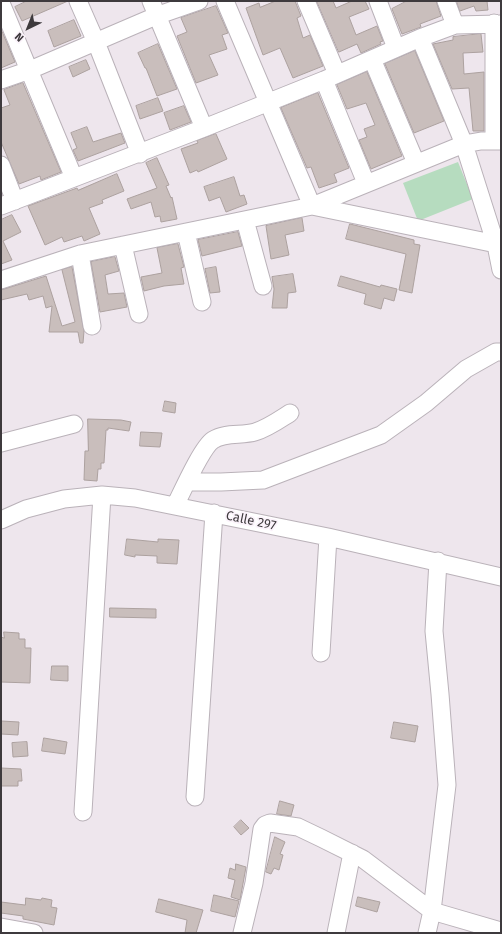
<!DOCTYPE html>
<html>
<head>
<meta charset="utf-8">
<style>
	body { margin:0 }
	#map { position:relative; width:502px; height:934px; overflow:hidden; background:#eee6ed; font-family:"Fira Sans",sans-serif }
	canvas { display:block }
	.frame { position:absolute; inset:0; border:2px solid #3e3a3d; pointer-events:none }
	.north { position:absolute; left:8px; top:8px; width:40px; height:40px; -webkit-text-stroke:3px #fbf3fb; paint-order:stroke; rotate:223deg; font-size:11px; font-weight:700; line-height:16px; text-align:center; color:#3e3a3d }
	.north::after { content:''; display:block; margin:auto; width:14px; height:18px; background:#3e3a3d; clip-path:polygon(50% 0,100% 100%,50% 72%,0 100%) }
</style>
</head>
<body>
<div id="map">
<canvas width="502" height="934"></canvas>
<div class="frame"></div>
<div class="north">N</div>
</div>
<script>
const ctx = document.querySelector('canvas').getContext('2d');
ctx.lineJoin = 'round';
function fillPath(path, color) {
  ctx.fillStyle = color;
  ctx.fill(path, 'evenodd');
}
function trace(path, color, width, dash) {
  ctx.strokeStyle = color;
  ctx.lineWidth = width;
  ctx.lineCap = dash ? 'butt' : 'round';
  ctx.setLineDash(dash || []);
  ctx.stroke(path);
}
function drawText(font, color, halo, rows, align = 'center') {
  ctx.font = font + ' "Fira Sans",sans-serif';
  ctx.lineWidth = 3.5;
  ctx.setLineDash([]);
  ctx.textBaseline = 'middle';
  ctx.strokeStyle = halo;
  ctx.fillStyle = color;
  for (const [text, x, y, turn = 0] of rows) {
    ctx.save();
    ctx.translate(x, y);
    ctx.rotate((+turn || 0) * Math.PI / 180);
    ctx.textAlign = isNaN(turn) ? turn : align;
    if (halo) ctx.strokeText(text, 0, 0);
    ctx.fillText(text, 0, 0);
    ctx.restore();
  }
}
fillPath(new Path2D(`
	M458,162L473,199L418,221L403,183Z`), '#b6dcbf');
const building = new Path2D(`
	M27,1H68L22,21L15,7Z
	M276,1H295L301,16L297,18L303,38L310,35L323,66L293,78L280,48L263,55L246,8L259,3L260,7Z
	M317,1H333L336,8L352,1H365L369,9L349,17L356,35L377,26L383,41L380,42L381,44L361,53L357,44L339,52Z
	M407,1H436L441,16L420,24L421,27L402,34L392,9Z
	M457,1H487L488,10L476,11L474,6L460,11Z
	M216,6L228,33L222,35L227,49L209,55L218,75L196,83L177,36L187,32L181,18Z
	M74,20L81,36L54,47L48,31Z
	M1,29L15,62L1,68Z
	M481,34L483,52L463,53L464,74L484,72V131H473L469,88L452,89L433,44L453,40V37Z
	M158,44L177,89L157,96L146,68H145L138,53Z
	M415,51L444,121L414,133L385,64Z
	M86,60L90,69L73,77L69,67Z
	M367,72L402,156L371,169L359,140L367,137L364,129L375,125L366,103L347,109L337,85Z
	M23,83L61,172L41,180L40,176L19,184L1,142V108L10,105L4,90Z
	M318,93L349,168L334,174L337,182L319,188L311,167L307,168L281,108Z
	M158,98L163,111L140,119L136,106Z
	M184,106L191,122L170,130L164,113Z
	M87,127L93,142L121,133L125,143L78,161L73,150L77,148L71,133Z
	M216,134L227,159L198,172L197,170L190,173L181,149L198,143L197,141Z
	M157,158L169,185L166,186L171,198L172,197L177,219L161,222L160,216L155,217L151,202L131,209L127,199L157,188L146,163Z
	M117,174L124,191L102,200L103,203L89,208L100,234L84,241L82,236L64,242L62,237L45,245L28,206L77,188L78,190Z
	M234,177L240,196L244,195L247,204L226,212L220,197L209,201L204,187Z
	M12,215L21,232L3,241L12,260L1,264V220Z
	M302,218L304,231L285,235L289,255L271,259L266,226Z
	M350,224L414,240V244L420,245L412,293L399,290L406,254L346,239Z
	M238,232L242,246L202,256L198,240Z
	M178,244L184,267L181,268L184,284L164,286L144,291L141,277L162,273L157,248Z
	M115,257L119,271L105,275L108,294L124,293L127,307L100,312L91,262Z
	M72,267L84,331L83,343H80L78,332H49L52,306L46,308L43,296L29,300L27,294L1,300V290L46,276L62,326L75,322L62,270Z
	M216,267L220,292L210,293L205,269Z
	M293,274L296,292L288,293L287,308H272L274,289L272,277Z
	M341,276L380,287L381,285L397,289L394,301L384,298L381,309L364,304L366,294L338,286Z
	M165,401L176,403L175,413L163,411Z
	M88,419L121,420L131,422L129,431L108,428V430H106L104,463H101V469H98L97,481L84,480L85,451H88Z
	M141,432L162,433L160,447L140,446Z
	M127,539L158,542V539L179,540L177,564L157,563V556L135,555V557L125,555Z
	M110,608L156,609V618L110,617Z
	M4,632L19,633V639H25V648H31L30,683L1,682V637L4,638Z
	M52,666H68V681L51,680Z
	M1,721L19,722L18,735L1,734Z
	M394,722L418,726L415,742L391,738Z
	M44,738L67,742L65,754L42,751Z
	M27,742L28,756L13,757L12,743Z
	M1,768L21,769L22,781H18V786H1Z
	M280,801L294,805L291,816L277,814Z
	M241,820L249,828L241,835L234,827Z
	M275,837L285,842L280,854L283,855L279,870L274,868L271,874L266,872Z
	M236,864L246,867L240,900L231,897L235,880L228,878L230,868L235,870Z
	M214,895L239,901L235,917L211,911Z
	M358,897L380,902L377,912L356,906Z
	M26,898L41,900L42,898L52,900L51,907L57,908L54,925L23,919V916L1,913V902L25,905Z
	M159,899L203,910L196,933H185L187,920L156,912Z`);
fillPath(building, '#c9bebc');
trace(building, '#aca19f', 1);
const minor = new Path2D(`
	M78,1L96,42L140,154
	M151,1L204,128
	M225,1L312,206L501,245
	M306,1L337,74
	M378,1L396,48
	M446,1L455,25
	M1,3L74,178
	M494,23V141
	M420,38L464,144L496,245L501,270
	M372,59L416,163
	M1,80L30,70L156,16L199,1
	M324,80L366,183
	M1,165L15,201
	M1,206L204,128L324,80L420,38L455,25L501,24
	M245,220L263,286
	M186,232L202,302
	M123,245L139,314
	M80,254L92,326
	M1,280L80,254L312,206L464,144L481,141H501
	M1,443L74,424
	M187,482H221L263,480L381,435L426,403L466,369L496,352H501
	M175,506C182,492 202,447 213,440C225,432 242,436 255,432C268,428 279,420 290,413
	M1,520L26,509L64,499L102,495L135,498L328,537L501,577
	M321,653L328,537
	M195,797L214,513
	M83,812L102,495
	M1,927L34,933
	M242,933L254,883L262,829L265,825L270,823L298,827L321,838L363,859L432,911L501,931
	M336,933L352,853
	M427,933L432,911L447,785L440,694L434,631L438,561`);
trace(minor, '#bab2b9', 19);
trace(minor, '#fff', 17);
drawText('13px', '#3e3a3d', '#fbf3fb', [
	["Calle 297",251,521,12]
]);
</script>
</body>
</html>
